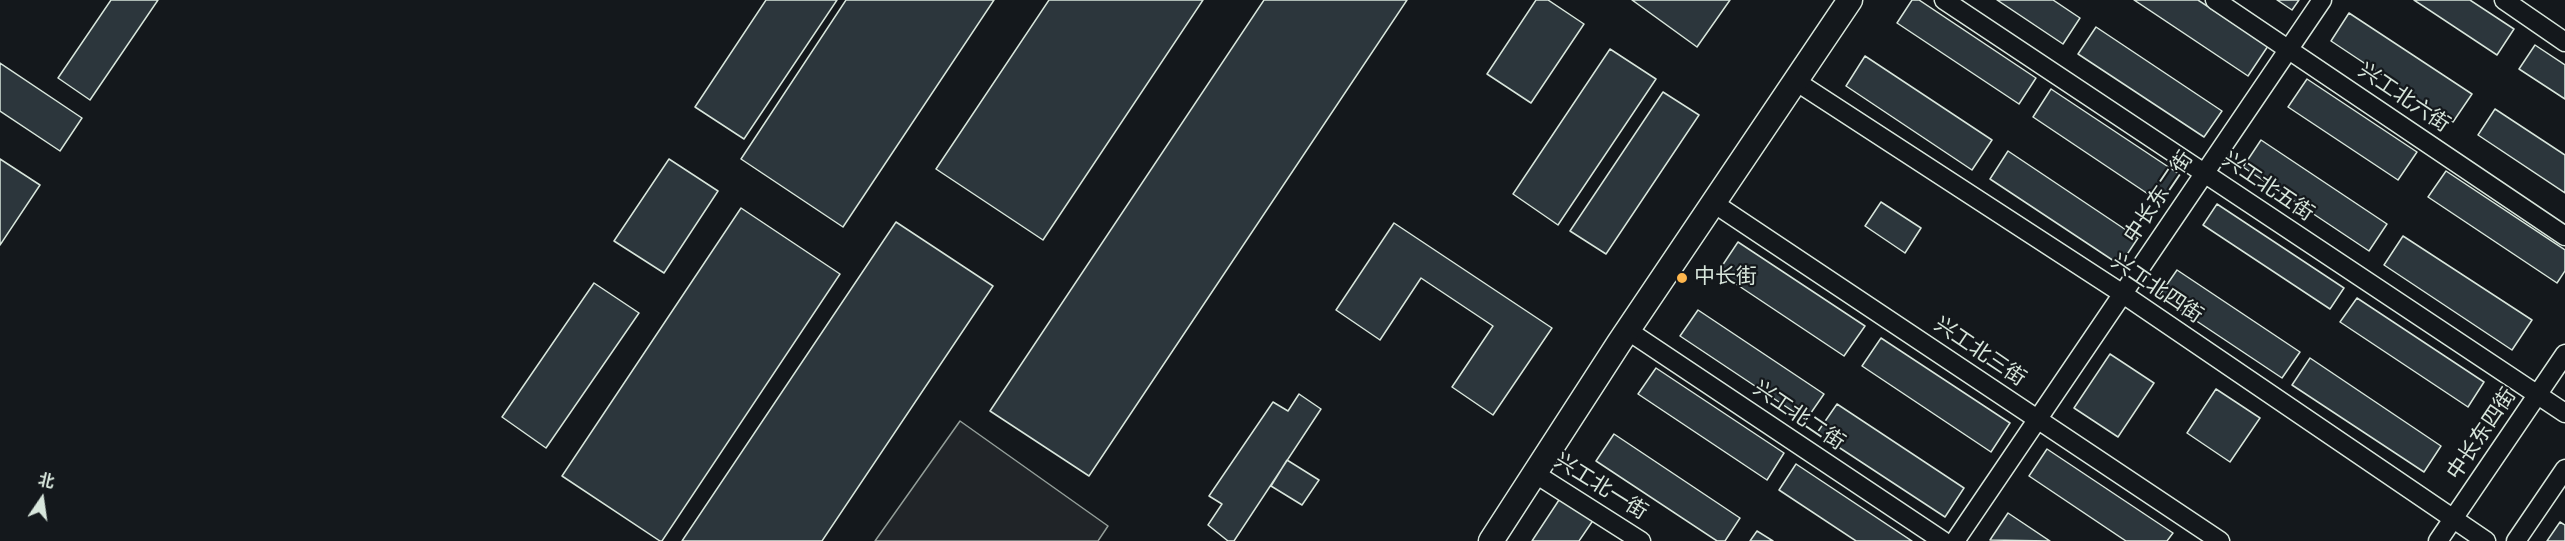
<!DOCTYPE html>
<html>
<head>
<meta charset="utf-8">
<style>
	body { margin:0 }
	#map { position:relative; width:2565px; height:541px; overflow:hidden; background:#14181c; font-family:"Source Sans 3","Noto Sans SC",sans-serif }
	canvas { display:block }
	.north { position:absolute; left:12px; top:469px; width:60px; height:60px; -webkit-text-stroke:4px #14181c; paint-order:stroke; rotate:13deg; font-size:16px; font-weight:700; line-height:24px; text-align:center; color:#d8e6dc }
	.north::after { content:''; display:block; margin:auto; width:21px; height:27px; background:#d8e6dc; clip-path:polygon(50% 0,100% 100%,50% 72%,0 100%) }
</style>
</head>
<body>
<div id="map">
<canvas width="2565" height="541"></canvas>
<div class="north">北</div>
</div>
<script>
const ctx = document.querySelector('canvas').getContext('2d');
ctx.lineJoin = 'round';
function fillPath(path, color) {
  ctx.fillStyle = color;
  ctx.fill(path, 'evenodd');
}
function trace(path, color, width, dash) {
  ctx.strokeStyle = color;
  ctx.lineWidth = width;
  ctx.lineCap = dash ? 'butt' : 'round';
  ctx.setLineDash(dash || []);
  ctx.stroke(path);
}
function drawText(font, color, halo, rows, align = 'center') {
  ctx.font = font + ' "Source Sans 3","Noto Sans SC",sans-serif';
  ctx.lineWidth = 4.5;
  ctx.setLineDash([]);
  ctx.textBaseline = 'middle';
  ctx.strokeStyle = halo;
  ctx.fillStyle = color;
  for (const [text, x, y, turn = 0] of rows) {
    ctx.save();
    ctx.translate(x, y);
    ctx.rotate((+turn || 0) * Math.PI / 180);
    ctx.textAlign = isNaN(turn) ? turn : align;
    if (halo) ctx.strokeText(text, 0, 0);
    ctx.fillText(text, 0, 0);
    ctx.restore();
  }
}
const green = new Path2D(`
	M960,421L1108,526L1098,541H875Z`);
fillPath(green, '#202428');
trace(green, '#939e99', 1.5);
const building = new Path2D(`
	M111,0H158L90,100L58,78Z
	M766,0H837L744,139L695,107Z
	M846,0H994L843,227L741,159Z
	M1049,0H1203L1043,240L936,169Z
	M1264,0H1407L1089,476L990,411Z
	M1536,0H1548L1584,24L1531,103L1487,74Z
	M1632,0H1730L1697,47Z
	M1912,0H1919L2036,78L2019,104L1897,23Z
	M1997,0H2053L2080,18L2063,44Z
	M2134,0H2198L2268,46L2248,76Z
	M2277,0H2299L2292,10Z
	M2414,0H2470L2514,29L2497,55Z
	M2349,13L2472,94L2453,122L2331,41Z
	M2096,27L2222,111L2204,137L2078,54Z
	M2535,45L2565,65V99L2519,69Z
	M1610,49L1656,79L1558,225L1513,194Z
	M1865,56L1992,140L1972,170L1846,86Z
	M0,63L82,118L60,151L0,111Z
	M2307,79L2417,152L2398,180L2288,107Z
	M2051,89L2179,174L2160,202L2033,117Z
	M1663,92L1699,115L1606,254L1570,231Z
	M2495,109L2565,155V193L2478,135Z
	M2261,140L2387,224L2369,251L2243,167Z
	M2008,151L2138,238L2120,265L1990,179Z
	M0,159L40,185L0,245Z
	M669,159L718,191L664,273L614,241Z
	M2446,171L2565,250V271L2557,283L2428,197Z
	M1881,202L1921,228L1905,253L1865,226Z
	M2217,204L2344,288L2330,309L2203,225Z
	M741,208L840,274L662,541H660L562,476Z
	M896,222L993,286L822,541H682Z
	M1394,223L1552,328L1493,415L1452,387L1493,326L1421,278L1380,340L1336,310Z
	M2403,236L2532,320L2512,350L2384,265Z
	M1738,242L1865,326L1844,356L1718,272Z
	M2177,270L2300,352L2282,378L2159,296Z
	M594,283L639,313L546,448L502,417Z
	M2357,298L2484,382L2468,407L2340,322Z
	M1698,310L1824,394L1806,420L1680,336Z
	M1881,338L2010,423L1991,452L1862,366Z
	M2110,354L2154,383L2118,437L2074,408Z
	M2310,358L2441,446L2424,472L2292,385Z
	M1656,368L1784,453L1767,480L1638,394Z
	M2216,389L2260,418L2230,462L2187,433Z
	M1299,394L1321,409L1234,541H1228L1208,525L1222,504L1209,496L1273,402L1288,411Z
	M1837,404L1964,488L1945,517L1817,433Z
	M1614,434L1740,518L1725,541H1717L1596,461Z
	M2047,449L2173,533L2167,541H2126L2029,476Z
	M1287,460L1319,480L1302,505L1271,486Z
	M1796,464L1912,541H1856L1779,490Z
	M1561,497L1594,519L1579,541H1532Z
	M2008,513L2050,541L1990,540Z
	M2560,522L2565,525V541H2547Z
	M1757,531L1773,541H1750Z`);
fillPath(building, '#2c363c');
trace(building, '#d8e6dc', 1.5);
const minor = new Path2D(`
	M1944,0L2565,413
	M2215,0L2565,236
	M2504,0L2565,42
	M1797,82L2123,294L2486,541
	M1712,202L2220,541
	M1627,330L1943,541
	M1534,473L1641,541
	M1955,541L2322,0
	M2438,541L2565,354
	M2516,541L2565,469`);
const tertiary = new Path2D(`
	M1491,541L1619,343L1850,0`);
trace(minor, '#d8e6dc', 21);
trace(tertiary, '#d8e6dc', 27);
trace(minor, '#14181c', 18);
trace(tertiary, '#14181c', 24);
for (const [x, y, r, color] of [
	[1682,278,6,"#ffb74d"]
]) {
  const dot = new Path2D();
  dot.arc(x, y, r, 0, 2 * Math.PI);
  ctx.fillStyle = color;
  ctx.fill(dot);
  trace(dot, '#14181c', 2);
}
drawText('21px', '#d8e6dc', '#14181c', [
	["兴工北六街",2403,99,34],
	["兴工北五街",2267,188,34],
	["中长东二街",2160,198,-56],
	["兴工北四街",2156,290,34],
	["兴工北三街",1979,353,34],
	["兴工北二街",1798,417,34],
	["中长东四街",2483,435,-56],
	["兴工北一街",1600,488,32]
]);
drawText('21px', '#d8e6dc', '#14181c', [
	["中长街",1694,278]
], 'left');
</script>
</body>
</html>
